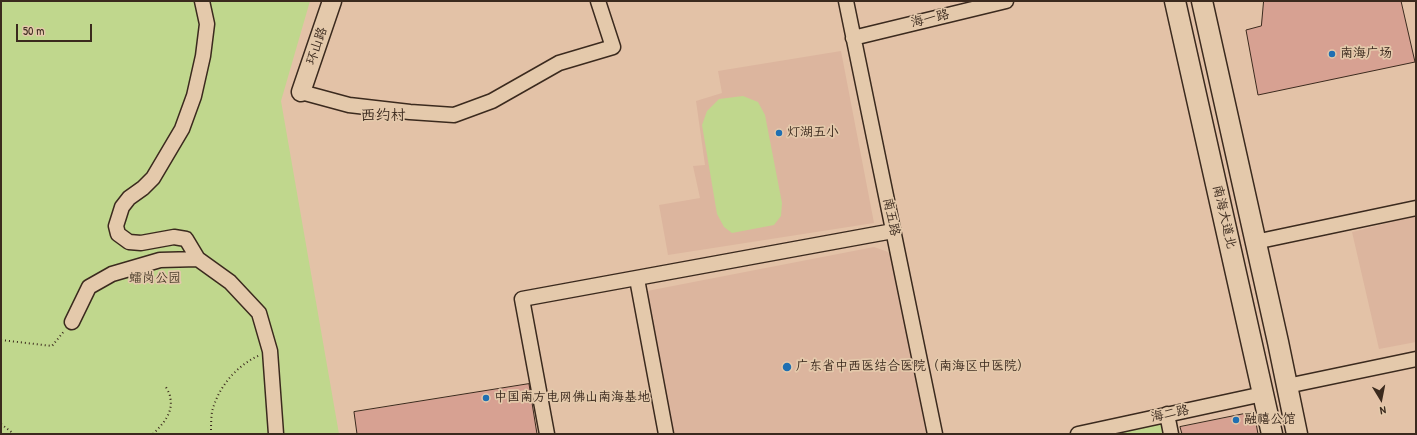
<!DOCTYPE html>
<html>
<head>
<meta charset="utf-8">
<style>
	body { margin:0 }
	#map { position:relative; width:1417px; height:435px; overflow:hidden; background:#e3c2a7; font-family:"Patrick Hand",sans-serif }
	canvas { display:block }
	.frame { position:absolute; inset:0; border:2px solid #3b2a1e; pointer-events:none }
	.north { position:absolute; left:1361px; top:379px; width:40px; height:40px; -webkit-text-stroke:3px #e4c9ab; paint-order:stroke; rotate:170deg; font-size:11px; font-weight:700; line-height:16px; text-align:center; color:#3b2a1e }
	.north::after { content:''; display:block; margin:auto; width:14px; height:18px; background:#3b2a1e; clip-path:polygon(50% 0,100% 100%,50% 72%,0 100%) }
	.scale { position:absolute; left:16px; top:24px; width:76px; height:18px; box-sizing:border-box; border:2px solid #3b2a1e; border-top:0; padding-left:5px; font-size:12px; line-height:14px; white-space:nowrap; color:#3b2a1e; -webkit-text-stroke:3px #e4c9ab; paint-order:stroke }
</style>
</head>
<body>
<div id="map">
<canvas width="1417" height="435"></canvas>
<div class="frame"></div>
<div class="north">N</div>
<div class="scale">50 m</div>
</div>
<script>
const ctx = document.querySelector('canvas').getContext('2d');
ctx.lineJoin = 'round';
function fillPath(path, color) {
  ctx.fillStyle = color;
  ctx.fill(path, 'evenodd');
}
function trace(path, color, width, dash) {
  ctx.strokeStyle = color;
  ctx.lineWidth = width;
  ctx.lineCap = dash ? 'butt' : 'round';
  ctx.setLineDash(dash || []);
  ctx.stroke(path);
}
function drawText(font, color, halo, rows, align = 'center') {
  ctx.font = font + ' "Patrick Hand","LXGW WenKai TC",sans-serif';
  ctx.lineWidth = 3.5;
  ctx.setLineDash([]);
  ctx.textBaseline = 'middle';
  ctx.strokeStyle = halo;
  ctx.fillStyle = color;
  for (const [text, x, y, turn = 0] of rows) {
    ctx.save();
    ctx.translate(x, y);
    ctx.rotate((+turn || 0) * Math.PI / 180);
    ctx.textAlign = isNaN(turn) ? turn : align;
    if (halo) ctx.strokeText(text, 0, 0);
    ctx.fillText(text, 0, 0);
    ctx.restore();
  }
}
fillPath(new Path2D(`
	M841,51L874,223L668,255L659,205L700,198L693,166L705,165L696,101L722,93L718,71Z
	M1416,216V342L1379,349L1352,232Z
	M874,247L891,253L926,434H673L647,300V291Z`), '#dcb59e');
fillPath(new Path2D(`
	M1,1H310L281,101L339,434H1Z
	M743,96L758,102L765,115L782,203L781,216L774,225L732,233L724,227L717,214L702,125L707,111L719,99Z
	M1167,414L1171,434H1078Z`), '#c0d78d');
const building = new Path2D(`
	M1264,1H1401L1415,62L1258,95L1246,30L1261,26Z
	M529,384L537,434H357L354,412Z
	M1254,412L1258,434H1182L1180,427Z`);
fillPath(building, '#d7a192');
trace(building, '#3b2a1e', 1);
const minor = new Path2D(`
	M846,1L935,434
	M853,38L1006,1
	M301,92L349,105L410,112L454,115L492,101L559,63L613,47L598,1
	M1255,242L1416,208
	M198,259L186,239L174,237L141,243L129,242L118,234L116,226L122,207L129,198L143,188L153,178L182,129L194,96L203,56L207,24L202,1
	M637,279L666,434
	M72,322L89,287L112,274L160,260L198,259L230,282L259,313L270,351L276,434
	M1287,386L1416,359
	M1167,414L1171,434
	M547,434L522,299L893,231
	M1078,434L1263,394`);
const major = new Path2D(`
	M301,92L332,1`);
const highway = new Path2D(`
	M1175,1L1272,434
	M1202,1L1278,342L1297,434`);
trace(minor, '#3b2a1e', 17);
trace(major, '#3b2a1e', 21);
trace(highway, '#3b2a1e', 23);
trace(new Path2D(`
	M1,340L52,346L65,330
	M1,424L14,434
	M153,434C163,424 174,412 170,397C170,393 166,388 165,385
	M211,434C211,427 211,419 212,412C218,387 237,365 260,355`), '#3b2a1e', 2, [1, 3]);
trace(minor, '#e4c9ab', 14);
trace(major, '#e4c9ab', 18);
trace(highway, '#e4c9ab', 20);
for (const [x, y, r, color] of [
	[1332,54,4,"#1f6fb2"],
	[779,133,4,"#1f6fb2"],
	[787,367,5,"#1f6fb2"],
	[486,398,4,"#1f6fb2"],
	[1236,420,4,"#1f6fb2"]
]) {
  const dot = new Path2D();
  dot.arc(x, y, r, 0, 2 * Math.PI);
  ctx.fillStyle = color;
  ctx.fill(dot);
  trace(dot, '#e4c9ab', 1.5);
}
drawText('13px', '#3b2a1e', '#e4c9ab', [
	["海一路",930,19,-14],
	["环山路",317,46,-71],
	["南五路",891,217,78],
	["南海大道北",1224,217,77],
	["海二路",1170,414,-12]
]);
drawText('13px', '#3b2a1e', '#e4c9ab', [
	["南海广场",1340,54],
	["灯湖五小",787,133],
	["广东省中西医结合医院（南海区中医院）",796,367],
	["中国南方电网佛山南海基地",494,398],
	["融禧公馆",1244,420]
], 'left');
drawText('13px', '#483b29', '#e4c9ab', [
	["𧒽岗公园",155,279]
]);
drawText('15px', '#3b2a1e', '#e4c9ab', [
	["西约村",383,116]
]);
</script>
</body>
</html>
